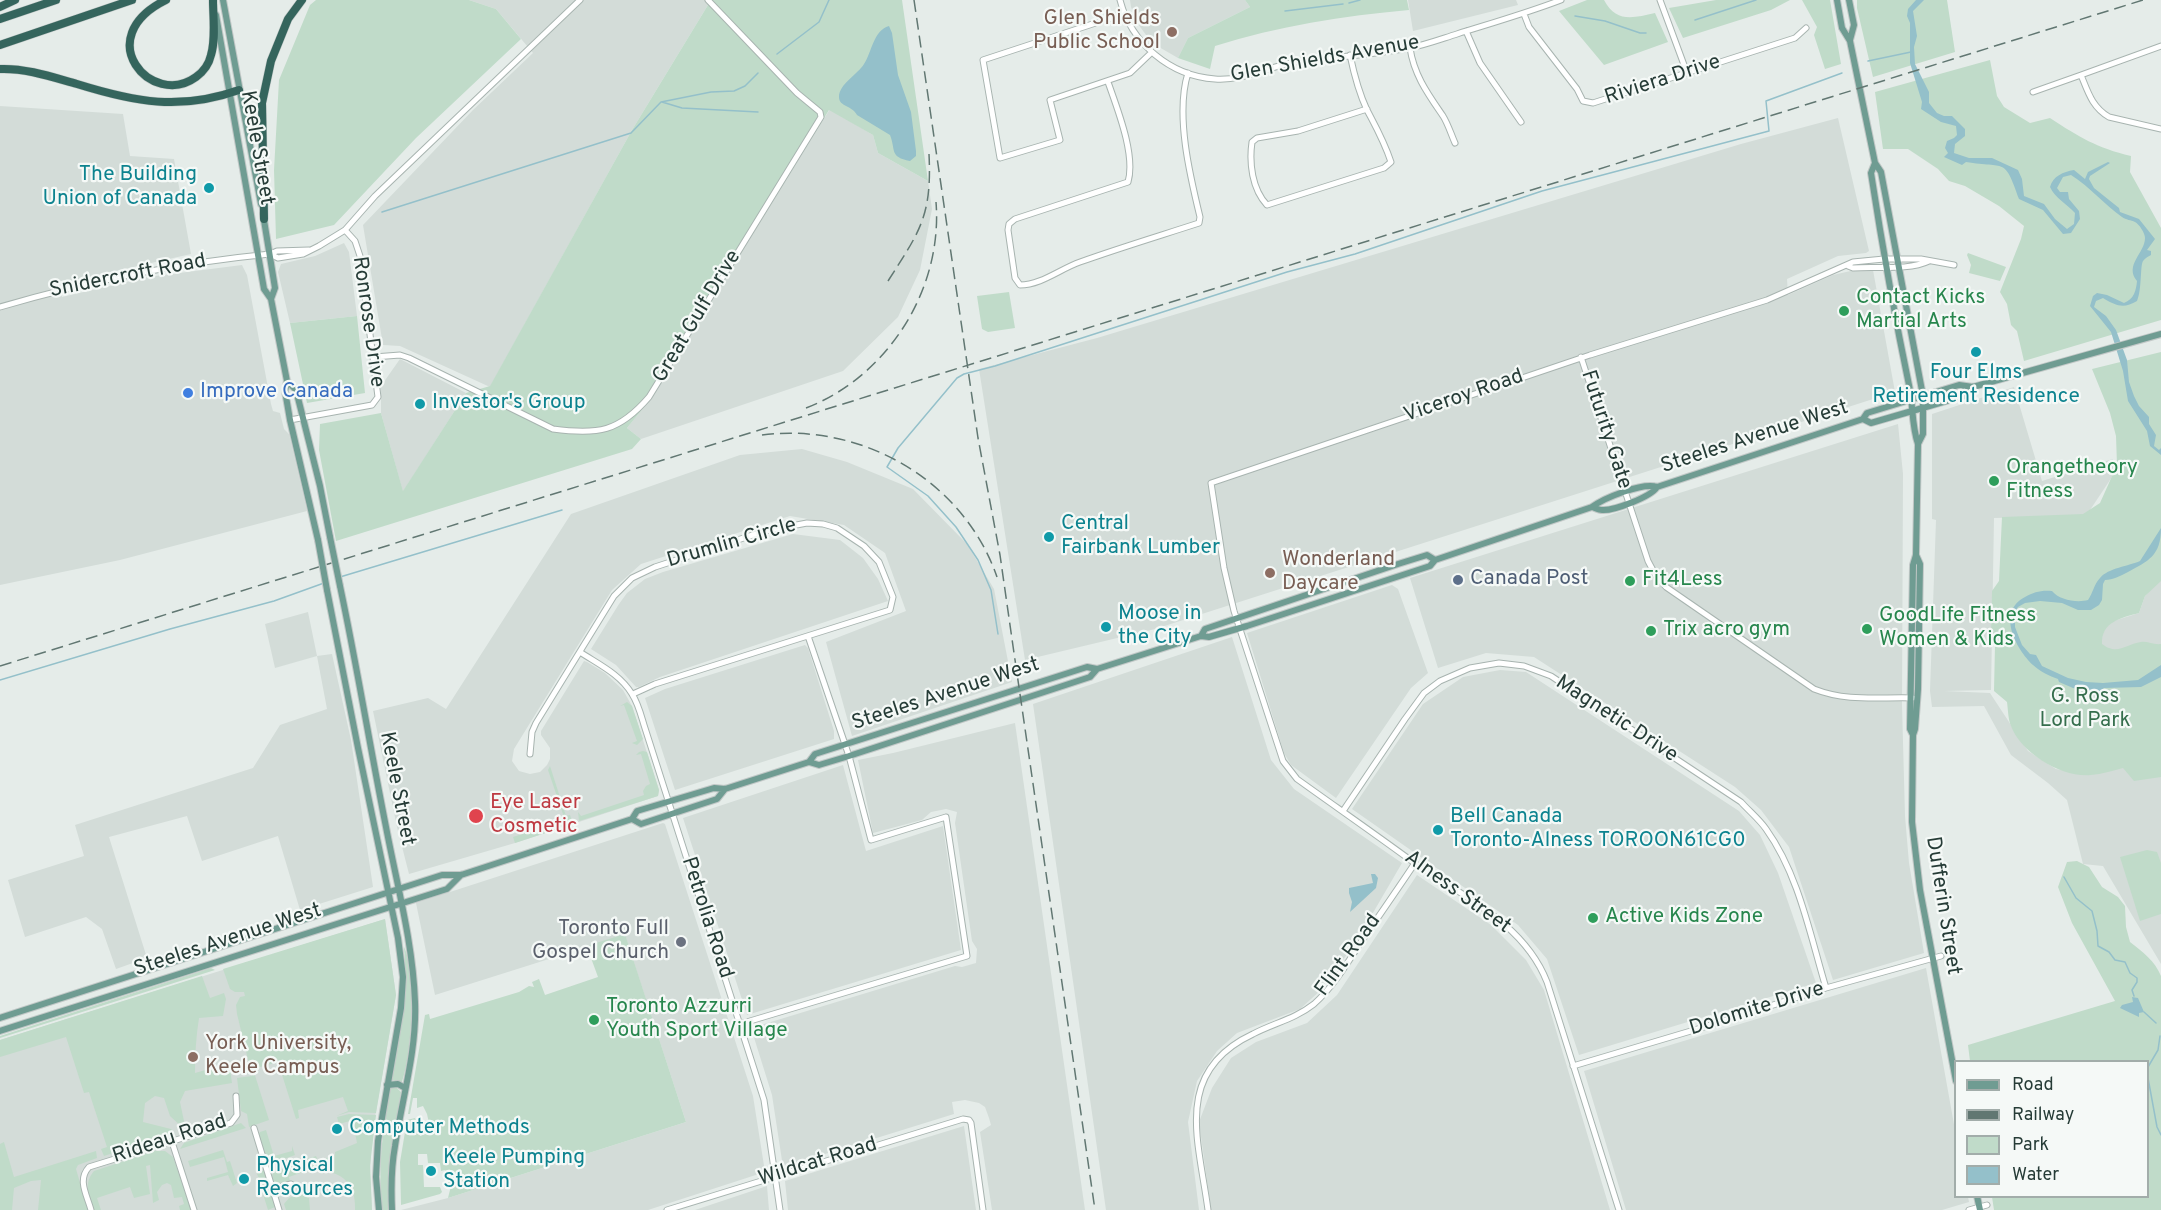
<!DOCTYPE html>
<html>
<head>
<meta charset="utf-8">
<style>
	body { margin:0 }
	#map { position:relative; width:2161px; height:1210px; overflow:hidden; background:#e5ece9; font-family:Overpass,sans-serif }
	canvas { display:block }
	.legend { position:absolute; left:1954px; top:1060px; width:195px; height:138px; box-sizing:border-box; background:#f5f9f7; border:2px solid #a2adaa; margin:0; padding:8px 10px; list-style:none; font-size:18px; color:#263c37 }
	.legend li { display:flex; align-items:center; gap:12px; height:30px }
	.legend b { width:30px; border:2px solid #a2adaa }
</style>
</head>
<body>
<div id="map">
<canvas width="2161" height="1210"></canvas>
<ul class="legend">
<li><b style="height:8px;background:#6f9c92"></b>Road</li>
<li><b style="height:8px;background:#617772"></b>Railway</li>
<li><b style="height:16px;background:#c0dbc9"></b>Park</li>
<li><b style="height:16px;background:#94c0ca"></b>Water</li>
</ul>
</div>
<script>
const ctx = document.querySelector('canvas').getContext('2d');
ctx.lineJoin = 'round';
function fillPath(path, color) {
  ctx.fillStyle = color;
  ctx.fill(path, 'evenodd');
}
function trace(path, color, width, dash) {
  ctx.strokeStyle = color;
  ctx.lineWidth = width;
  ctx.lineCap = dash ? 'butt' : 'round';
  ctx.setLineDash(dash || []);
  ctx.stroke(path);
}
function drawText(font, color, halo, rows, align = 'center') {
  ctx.font = font + ' Overpass,sans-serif';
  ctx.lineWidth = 4.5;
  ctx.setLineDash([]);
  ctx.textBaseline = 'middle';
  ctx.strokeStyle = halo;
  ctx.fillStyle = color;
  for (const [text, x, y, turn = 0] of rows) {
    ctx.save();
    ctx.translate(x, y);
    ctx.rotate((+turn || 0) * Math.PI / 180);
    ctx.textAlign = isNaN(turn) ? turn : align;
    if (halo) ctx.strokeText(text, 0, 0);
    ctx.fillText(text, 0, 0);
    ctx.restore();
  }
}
fillPath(new Path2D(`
	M469,0H711L632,130L490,387L400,346L383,345L363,225L473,110L533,53L496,9Z
	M1130,0H1245L1250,7L1188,38L1178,58L1152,43L1138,24L1131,7Z
	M1408,0H1516L1518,5L1413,31Z
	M0,106L123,114L130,156L174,159L191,254L58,284L62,297L148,277L242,265L247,275L271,404L273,411L280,413L284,429L289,434L307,511L120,560L0,585Z
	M830,109L873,135L878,153L928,181L932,209L920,270L898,317L843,371L641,439L627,428L650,400Z
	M1838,118L1869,251L1866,253L1838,256L1787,279L1788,295L1833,275L1855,270H1873L1895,392L1155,629L1025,660L979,369L1097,338L1741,144Z
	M344,243L349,252L357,316L290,323L278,272L281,264L315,256Z
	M400,359L466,393L403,492L381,413V386Z
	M2014,387L2042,481L2113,459L2116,471L2086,516L1994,518L1991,690L1944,691L1990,693L2028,751L2056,769L2089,775L2161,758V964L2103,866L2083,864L2067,800L2048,783L2011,755L1984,706L1932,707L1930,691L1936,520L1932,519V414Z
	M1898,424L1903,474L1902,705L1905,816L1909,863L1924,953L1833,980L1789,847L1761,810L1735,787L1534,657L1486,653L1438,668L1410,578Z
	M802,449L847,462L913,489L967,544L994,589L1012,682L852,736L826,642L906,611L885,553L844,525L790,516L641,564L612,590L514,749L512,761L519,771L530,774L540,772L547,765L550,759V748L541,735V731L584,661L587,662L605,673L623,690L632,706L659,790L658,796L515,843L409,874L397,827L373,711L428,698L446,709L571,514L740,455Z
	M793,534L840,540L863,558L878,579L888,601L660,677L639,687H636L616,665L591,649L619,604L627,593L645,579L663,572Z
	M2161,575V647L2116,654L2105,650L2098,638L2101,625L2139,613L2145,596Z
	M1392,585L1398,589L1428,673L1411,688L1336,798L1291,765L1284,753L1247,633Z
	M308,612L317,656L332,654L351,740L373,887L300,910L278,836L202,861L187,816L109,837L147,958L116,969L102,929L86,917L25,937L8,880L84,856L75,825L253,768L280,725L327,709L317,656L275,668L265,624Z
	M1232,637L1271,760L1294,789L1402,863L1356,942L1321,990L1300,1009L1237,1033L1217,1051L1197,1081L1188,1122L1199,1210H1106L1033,704Z
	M805,645L808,648L834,731V739L675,790L645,698L665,689Z
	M1500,670L1526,672L1739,811L1760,835L1778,873L1816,983L1579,1055L1547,959L1518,925L1352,809L1423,704L1463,677Z
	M1015,723L1085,1210H992L980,1132L991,1125L989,1118L985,1107L979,1103L965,1100L952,1102L954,1114L783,1167L772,1095L751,1028L955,966L962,967L976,963L977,949L972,941L955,823L957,812L946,809L931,812L922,820L873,833L858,760L893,753Z
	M843,765L866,851L943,826L961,950L747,1015L683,818Z
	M663,823L665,824L753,1096L765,1172L648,1210H401L448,1198L686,1122L625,935L435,995L416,903Z
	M1417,875L1491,925L1526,960L1544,990L1610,1210H1211L1199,1122L1212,1088L1231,1058L1256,1042L1307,1023L1337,995Z
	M385,919L396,995L372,1135L370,1173L372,1210H0V1040Z
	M1926,968L1955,1130L1956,1196L1968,1197L1969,1202L1942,1210H1626L1584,1071Z
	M964,1126L976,1210H788L785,1181Z
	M767,1186L769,1210H695Z`), '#d3dcd8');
fillPath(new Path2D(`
	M316,0H469L496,9L521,39L416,138L334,225L276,239L274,170L279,80L310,5Z
	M711,0H902L928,181L878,153L873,135L829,110L650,400L627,428L641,439L632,449L336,541L319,450L320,424L381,413L403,491L466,393L490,386L632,130Z
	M1245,0H1407L1409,10C1343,16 1278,26 1215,46L1210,69L1178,58L1188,38L1250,7Z
	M1587,0H1604C1616,23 1633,18 1655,13L1668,42L1604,65L1559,11Z
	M1716,0H1790L1771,10L1683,38L1669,8Z
	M1802,0H1830L1841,64L1825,69L1814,35L1817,27Z
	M1857,0H1947L1955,52L1873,77L1857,8Z
	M1990,60L1997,96L2004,107L2030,123L2050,118C2079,137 2097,148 2131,156L2130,172L2161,228V320L2024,361L2017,331L2011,325L2007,304L2000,292L2021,239L2024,226L1999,206L1965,186L1949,181L1938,169L1908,149H1883L1875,92Z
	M1968,253L2006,267L2000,281L1969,273L1971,265L1967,255Z
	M1009,292L1015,328L988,332L982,329L977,296Z
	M357,316L365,393L307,403L290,323Z
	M2161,352V581L2145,596L2139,613C2121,618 2101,622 2102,644C2118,656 2125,644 2141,642C2147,641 2154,645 2161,644V777L2134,781L2123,768C2112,771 2102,774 2091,775C2062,778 2021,753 2011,726C2008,719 2008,709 2007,702L1994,691L1995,645L1991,639L1992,591L1999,581L2002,517L2083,514L2100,503L2117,465L2116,436L2110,413L2092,369Z
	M627,702L632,706L643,739L637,745L632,743L637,741L624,705L620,706Z
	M643,751L647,752L659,790L658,796L579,821L578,812L581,816L644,795L643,791L646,786L650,784L641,754L636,755L639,752Z
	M550,766L566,816L570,815L573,824L515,843L513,837L565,820L548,770Z
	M2147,850L2157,852L2161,863V914L2140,921L2120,857Z
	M2077,861L2089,867L2102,887L2118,897L2125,906L2126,927L2130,942C2143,952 2155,961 2161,976V1210H1994L1992,1197L2148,1196V1062L1970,1061L1968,1045L2115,1001L2072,923L2058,887L2067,862Z
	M385,919L396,995L376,1113L349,1112L336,1116L348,1111L343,1097L298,1110L299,1118L296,1119L278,1062L253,1069L269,1120L249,1127L247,1114L241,1111L237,1078L252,1076L237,1014L236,1005L240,997L245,996L244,992H235L230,989L223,969Z
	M625,934L686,1122L448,1198L450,1190L445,1170L441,1171L440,1163H428L427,1154H418V1165H423L424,1187H440L442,1192L440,1194L401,1205L400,1162L407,1120L415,1118L420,1136L431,1132L427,1114L423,1106L417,1108V1098H413L410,1114H408L425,1015L429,1014L430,1019L519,992L529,986L534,987L532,982L539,979L545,995L598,977L591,958L586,954L583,947Z
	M404,947C417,973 412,1054 402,1082L392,1080C400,1035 408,993 404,947Z
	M211,968L215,970L0,1038V1036Z
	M202,976L210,998L224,993L226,999L223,1016L199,1018C196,1037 195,1054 195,1073L216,1067L217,1071L230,1069L232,1083L185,1091L180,1102L184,1121L182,1127L170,1116L164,1098L155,1096L145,1103L143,1122L171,1129L175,1134V1138H173L171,1134L104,1156L101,1149L107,1147L89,1092L84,1093L66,1037L0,1057V1040Z
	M396,1087L401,1092L390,1162V1210H382C378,1170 382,1133 389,1094L391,1088Z
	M349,1114L376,1115L370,1165L372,1210H355C356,1192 349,1176 329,1172L327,1165L305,1172L301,1161L316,1156L318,1161L335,1155V1152L357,1143L353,1123L350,1121L339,1124L337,1117Z
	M241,1123L246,1128L180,1149L184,1143Z
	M266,1130L274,1156L292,1151V1146L295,1155L273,1163L267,1161L258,1135L260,1132Z
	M4,1142L14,1177L96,1151L97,1158L78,1165L76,1169L88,1210H38L41,1180L31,1181L14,1188L12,1210H0V1144Z
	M223,1150L227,1162L230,1161L237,1183L233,1186L228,1175L207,1181V1178L228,1172L224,1157L190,1167L188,1161Z
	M155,1151H165L173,1157L191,1210H180L179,1206L184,1204L182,1197L174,1198L171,1185L167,1183L162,1185L157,1192L159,1200L153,1203L150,1165L146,1166L150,1194L134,1198L130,1187L97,1198L101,1210H94C89,1195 83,1184 94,1171Z
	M300,1162L303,1172L289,1177L290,1181L279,1185L274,1183L272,1175L275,1170Z
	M264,1170L275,1207L268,1210L262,1191L263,1187L257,1174Z
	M325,1183V1187L327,1188L317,1192V1195L309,1198L310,1210H286L284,1204L289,1198L296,1195L322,1186Z`), '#c0dbc9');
fillPath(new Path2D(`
	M1916,0H1924L1913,11L1917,36L1914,47L1915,64L1929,92V103L1937,113L1944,116H1952L1965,129V136L1955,144L1954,153L1969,158H1992L2018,170L2022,179L2024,196L2044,204L2055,219L2067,229L2074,224L2075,213C2067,204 2055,198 2050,187C2053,176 2063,172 2074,170L2085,179L2088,172L2108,162L2110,163L2090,176L2089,179L2094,188L2119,208L2120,212L2139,219L2155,239L2147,250L2151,251V255C2149,256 2145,258 2143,261C2140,266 2142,290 2137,301C2124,309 2116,306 2103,298L2096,301L2094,307L2106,316L2116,330L2127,360L2129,382L2134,396L2139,406L2149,417V424L2156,435L2154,446L2159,450L2161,448V455L2150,446L2147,431L2128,401L2123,371L2111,332L2090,306L2093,296L2097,293L2107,295L2124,303C2134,299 2136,291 2137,281C2124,265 2145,253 2145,238C2145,233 2139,224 2135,222C2131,220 2126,220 2122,217C2104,204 2090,187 2071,175L2063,177L2057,188L2060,192H2068L2069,199L2079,211L2080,219L2071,233L2063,234L2043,210L2019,199C2004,156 2006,169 1966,162L1962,165L1944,157L1948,153L1945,148L1947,141L1954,138L1957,135L1956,126L1941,122L1921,109L1922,102L1910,63V23L1907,16L1908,9Z
	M889,26L892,33L898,75L911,112L916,151V156L910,161C889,157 896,150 890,135L857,115C852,105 839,107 839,97C839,84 858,74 864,64C872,52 873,31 889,26Z
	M2161,528C2161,556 2148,561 2128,572C2120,576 2113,580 2105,580L2103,584L2102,600L2099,605L2091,610H2078L2062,603L2040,601L2025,603L2018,607L2015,612V627L2022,645L2030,654L2036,655L2042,666L2068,678L2086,682L2103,683L2138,680L2161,665V677L2141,687L2104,688L2099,692L2088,693L2086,690L2073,688L2059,682L2058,679C2049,676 2041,672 2033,665C2016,649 1996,612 2025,597C2034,592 2041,590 2052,591C2059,600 2077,603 2088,600C2093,593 2094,584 2100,578C2108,568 2129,566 2140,561Z
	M1371,874H1375L1378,878L1376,888L1350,912L1352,902L1349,893V888L1373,883Z
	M2132,997L2138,998L2144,1012L2139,1013V1017L2120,1008L2122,1005L2133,1002Z`), '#94c0ca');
trace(new Path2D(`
	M1349,3L1360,0
	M1285,11L1343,4
	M1575,16L1605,21L1640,33H1646
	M1695,20L1756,0
	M777,54L819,22L829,0
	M1868,61L1911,52
	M662,102L682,108L758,112
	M382,212L631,133L661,102L711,92L734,91L745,86L758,73
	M340,577L562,510
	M998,634L991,590L978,560L956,527L928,496L887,467L898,448L957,378L964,374L995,366L1287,272L1355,254L1542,191L1769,131L1766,101L1842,73
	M0,680L170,629L274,601L324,583
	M2064,877L2076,898L2092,911L2097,931L2098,946L2109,952L2115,960L2125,962L2130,973L2137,978V982L2132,990L2134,996
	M2144,1012L2156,1023
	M2148,1067L2158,1050L2160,1036
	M2148,1078L2157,1127L2161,1135`), '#94c0ca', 1.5);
const minor = new Path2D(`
	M1120,0C1131,43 1170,76 1215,79C1243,81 1268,67 1295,62C1333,57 1371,55 1409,48C1425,45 1441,39 1457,34C1492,23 1527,13 1561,0
	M1660,0L1687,73
	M1123,14L983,60L1000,158L1060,140L1050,100L1130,73L1151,53
	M1524,14L1529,27L1577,89L1583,101L1593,103L1795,38L1806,28
	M1466,31L1480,63L1521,122
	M2161,46L2081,75C2088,92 2092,107 2109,117L2161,129
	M1410,48C1414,75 1428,94 1443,116C1448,124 1451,134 1455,143
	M1350,55C1354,74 1359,93 1367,110C1377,129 1384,141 1391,162L1384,168L1267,205C1252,189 1249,163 1252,142L1257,138L1298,131L1367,109
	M1108,82C1117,108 1136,155 1128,182L1015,219L1009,224L1008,230L1015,278L1020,285C1041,285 1060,269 1080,262C1119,248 1159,236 1199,223L1200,217C1190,176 1175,114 1188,73
	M2033,92L2081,75
	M270,254L278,258L303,254L319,246L345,230L375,196L580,0
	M1848,266L1853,268C1876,266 1908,271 1929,261
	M0,307C89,281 177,263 270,254L277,251L309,250
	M374,357L400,355L409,358L553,429C598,435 619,432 649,397L821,117L820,112L797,93L708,0
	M1581,357L1648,561L1656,576L1666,587L1814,689C1847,702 1878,697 1913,698
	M290,420L372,405L378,397L360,256L355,241L345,230
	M580,652C598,664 620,674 632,694C638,703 641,715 644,725L764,1100L780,1210
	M530,754L532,732L536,723L614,596L632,578L655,567L765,531L807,523L823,524L837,528L864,546L879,562L893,597L890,610L655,684L633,694
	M1343,811L1405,719L1424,693L1440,681L1470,668L1499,663L1524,666L1551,676L1741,802C1749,811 1759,819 1766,829C1799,875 1810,935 1826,988
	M740,1024L967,956L946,817L871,840L849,756L808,636
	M1573,1066L1711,1025L1826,988L1941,956
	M254,1128L279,1210
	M172,1142L194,1210
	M272,1189L291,1184
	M91,1210C87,1195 77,1180 89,1167L231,1123L237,1115L236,1096
	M667,1210L963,1119L969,1120L971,1123L983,1210
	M1208,1210C1199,1141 1172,1072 1253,1034C1274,1023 1295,1019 1314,1004C1333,987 1347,964 1361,942C1379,916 1397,890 1415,863
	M1619,1210L1547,982C1524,923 1462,896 1413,862C1375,834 1336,807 1297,779L1283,761L1234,611L1224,568L1211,483L1590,355L1767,300L1853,262L1884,259H1921L1954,265
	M1969,1210L1987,1205`);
const major = new Path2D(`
	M223,0L261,204
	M1837,0L1842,28L1850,41L1875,163L1881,172L1923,396V434L1918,444
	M1849,0L1854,25L1850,40
	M216,15L264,289L271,299L287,381L285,391L290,420L318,540
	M1875,163L1871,173C1882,245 1895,318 1910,390C1913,408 1912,427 1918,444L1916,555L1913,565L1910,729L1913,735L1912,822L1920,890L1956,1081
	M263,214L275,288L271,299
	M287,381L296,390L320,486L330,537
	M1863,419L1871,423L1967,395L1973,387
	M1592,507C1595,508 1599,510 1602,510C1613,511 1651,497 1657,487
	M340,586C357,666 370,747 386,827C397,885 413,943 415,1002C417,1050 402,1099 395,1146C391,1168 391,1189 392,1210
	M327,590L358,748L398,938L403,977L401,1008L378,1141L376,1177L379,1210
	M1201,636L1205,629L1398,564L1427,555L1435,560
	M1913,735L1915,729L1918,689L1920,564L1916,555
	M809,762L815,754L1087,667L1097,669
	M632,819L641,824L717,799L725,789
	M0,1018L442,875H461L632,819L637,811L714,788L725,789L809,762L819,765L849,756L1090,677L1097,669L1201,636L1209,637L1247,626L1430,566L1435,560L1592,507C1604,498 1643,482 1657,487L1863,419L1867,413L1959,385L1973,387L2161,334
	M0,1031L447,889L461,875
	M387,1085L398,1084L405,1088
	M1977,1196L1980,1210`);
const highway = new Path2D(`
	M166,0C89,38 152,109 196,77C203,72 209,64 211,55C216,38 213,17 213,0
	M0,7L15,0
	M0,19L56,0
	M0,45L132,0
	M0,69C26,68 52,77 77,84C135,102 180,111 239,90
	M264,219L262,103L271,61L288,19L302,0`);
trace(minor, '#a8b4b0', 7);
trace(major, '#c2c8c7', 8);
trace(highway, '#c2c8c7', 9);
trace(minor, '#fff', 5);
trace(major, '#6f9c92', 6);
trace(highway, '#35655d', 8);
trace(new Path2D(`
	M914,0L978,438L1000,555L1013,646L1095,1210
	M888,281C920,231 932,216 929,154
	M806,408C887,377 943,290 936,202
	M762,435C862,422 964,481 997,577
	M0,666L2143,0`), '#617772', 1.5, [12, 6]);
const majorBridge = new Path2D(`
	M330,537L340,586
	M318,540L327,590`);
trace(majorBridge, '#c2c8c7', 8, []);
trace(majorBridge, '#6f9c92', 6);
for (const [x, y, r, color] of [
	[1172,32,6,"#8d6e63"],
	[209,188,6,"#0f9aa8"],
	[1844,311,6,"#2e9e5b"],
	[1976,352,6,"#0f9aa8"],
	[188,393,6,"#3f7fe0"],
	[420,404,6,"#0f9aa8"],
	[1994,481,6,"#2e9e5b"],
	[1049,537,6,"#0f9aa8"],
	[1270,573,6,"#8d6e63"],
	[1458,580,6,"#5c6f8a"],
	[1630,581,6,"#2e9e5b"],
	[1106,627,6,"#0f9aa8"],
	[1867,629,6,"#2e9e5b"],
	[1651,631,6,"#2e9e5b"],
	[476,816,8,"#e0444e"],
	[1438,830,6,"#0f9aa8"],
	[1593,918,6,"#2e9e5b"],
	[681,942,6,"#6b7280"],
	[594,1020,6,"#2e9e5b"],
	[193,1057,6,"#8d6e63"],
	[337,1129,6,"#0f9aa8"],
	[431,1171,6,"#0f9aa8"],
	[244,1179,6,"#0f9aa8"]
]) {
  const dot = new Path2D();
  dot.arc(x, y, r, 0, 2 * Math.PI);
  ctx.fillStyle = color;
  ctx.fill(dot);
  trace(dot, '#f5f9f7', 2);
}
drawText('21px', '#785e54', '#f5f9f7', [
	["Glen Shields",1160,20,"right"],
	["Public School",1160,44,"right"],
	["Wonderland",1282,561],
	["Daycare",1282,585],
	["York University,",205,1045],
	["Keele Campus",205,1069]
], 'left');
drawText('21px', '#263c37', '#f5f9f7', [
	["Glen Shields Avenue",1325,60,-10],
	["Riviera Drive",1663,81,-18],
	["Keele Street",256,148,80],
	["Snidercroft Road",128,277,-11],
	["Great Gulf Drive",698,317,-59],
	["Ronrose Drive",367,322,82],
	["Viceroy Road",1464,397,-19],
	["Futurity Gate",1605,430,72],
	["Steeles Avenue West",1755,438,-18],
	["Drumlin Circle",732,544,-16],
	["Steeles Avenue West",946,695,-18],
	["Magnetic Drive",1616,720,33],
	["Keele Street",396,789,79],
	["Alness Street",1457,893,36],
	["Dufferin Street",1942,906,81],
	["Petrolia Road",706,918,72],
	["Steeles Avenue West",228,941,-18],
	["Flint Road",1349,956,-54],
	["Dolomite Drive",1757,1010,-17],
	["Rideau Road",170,1140,-18],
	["Wildcat Road",818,1163,-17]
]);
drawText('21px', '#0d838f', '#f5f9f7', [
	["The Building",197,176,"right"],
	["Union of Canada",197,200,"right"],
	["Four Elms",1976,374,"center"],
	["Retirement Residence",1976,398,"center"],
	["Investor's Group",432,404],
	["Central",1061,525],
	["Fairbank Lumber",1061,549],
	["Moose in",1118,615],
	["the City",1118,639],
	["Bell Canada",1450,818],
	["Toronto-Alness TOROON61CG0",1450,842],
	["Computer Methods",349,1129],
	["Keele Pumping",443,1159],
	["Station",443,1183],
	["Physical",256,1167],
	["Resources",256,1191]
], 'left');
drawText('21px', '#27864d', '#f5f9f7', [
	["Contact Kicks",1856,299],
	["Martial Arts",1856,323],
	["Orangetheory",2006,469],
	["Fitness",2006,493],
	["Fit4Less",1642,581],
	["GoodLife Fitness",1879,617],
	["Women & Kids",1879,641],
	["Trix acro gym",1663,631],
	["Active Kids Zone",1605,918],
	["Toronto Azzurri",606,1008],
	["Youth Sport Village",606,1032]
], 'left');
drawText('21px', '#366cbe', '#f5f9f7', [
	["Improve Canada",200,393]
], 'left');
drawText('21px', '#4e5e75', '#f5f9f7', [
	["Canada Post",1470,580]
], 'left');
drawText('21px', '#356e4d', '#f5f9f7', [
	["G. Ross",2085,698],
	["Lord Park",2085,722]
]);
drawText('21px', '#be3a42', '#f5f9f7', [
	["Eye Laser",490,804],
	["Cosmetic",490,828]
], 'left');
drawText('21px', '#5b616d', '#f5f9f7', [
	["Toronto Full",669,930],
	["Gospel Church",669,954]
], 'right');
</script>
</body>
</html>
